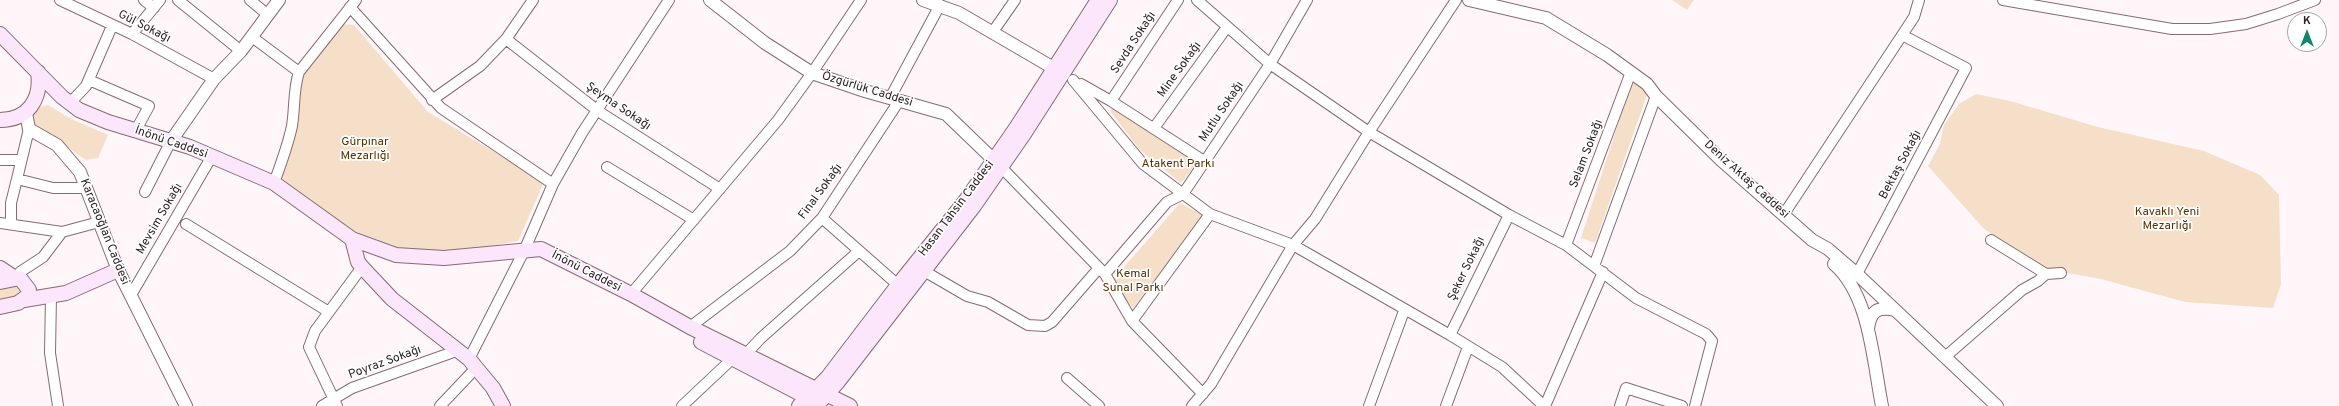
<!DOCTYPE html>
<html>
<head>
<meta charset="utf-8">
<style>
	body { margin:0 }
	#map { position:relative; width:2339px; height:406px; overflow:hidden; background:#fef6f8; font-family:Overpass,sans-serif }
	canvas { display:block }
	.north { position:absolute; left:2287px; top:12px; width:40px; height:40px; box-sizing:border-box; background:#fff; border:1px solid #aba6a7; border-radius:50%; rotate:0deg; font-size:11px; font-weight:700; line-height:16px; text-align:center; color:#2c2023 }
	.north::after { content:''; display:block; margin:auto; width:14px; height:18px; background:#118768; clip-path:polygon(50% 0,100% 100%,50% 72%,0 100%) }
</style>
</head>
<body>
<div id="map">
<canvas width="2339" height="406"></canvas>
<div class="north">K</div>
</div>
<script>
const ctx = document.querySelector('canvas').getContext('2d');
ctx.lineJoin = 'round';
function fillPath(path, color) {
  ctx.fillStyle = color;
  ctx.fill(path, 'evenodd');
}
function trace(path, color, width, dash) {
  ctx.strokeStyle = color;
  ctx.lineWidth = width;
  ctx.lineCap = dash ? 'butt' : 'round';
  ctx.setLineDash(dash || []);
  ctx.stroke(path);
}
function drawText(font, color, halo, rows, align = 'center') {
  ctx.font = font + ' Overpass,sans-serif';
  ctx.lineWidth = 3.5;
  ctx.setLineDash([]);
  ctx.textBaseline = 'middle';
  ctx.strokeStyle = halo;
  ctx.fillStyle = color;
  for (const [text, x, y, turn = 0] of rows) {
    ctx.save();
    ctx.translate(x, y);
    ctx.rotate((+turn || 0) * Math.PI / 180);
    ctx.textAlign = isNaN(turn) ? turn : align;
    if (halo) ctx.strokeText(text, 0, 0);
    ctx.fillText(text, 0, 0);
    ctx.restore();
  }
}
fillPath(new Path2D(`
	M1672,0H1694L1687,10Z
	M342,24L354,25L428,112L544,182L518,241L485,247L432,251L403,249L346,228L281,178L296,125L297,91L303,71Z
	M1632,81L1648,92L1595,243L1581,238Z
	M1976,94L2010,101L2098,127L2204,151L2260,175L2279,195L2281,284L2273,308L2185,302L2101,279L2046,269L1984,229L1928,166L1940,144L1944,125L1959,104Z
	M48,105L71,119L108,135L98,158L86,160L33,123V114L39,107Z
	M1113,107L1198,162L1181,183L1140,150L1110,111Z
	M1180,203L1204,216L1133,308L1111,282Z
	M15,283L23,291L20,296L0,302V287Z`), '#f5dfc8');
const minor = new Path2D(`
	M60,0L132,34L214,79
	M144,0L154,8
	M178,0L241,51
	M250,0L268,15
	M1197,0L1270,64L1369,132L1509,215L1566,245L1636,298L1706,334L1712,341L1695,406
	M2003,0L2172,29H2210L2246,24L2278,14L2315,0
	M350,7L441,108L553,184
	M992,33L1015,0
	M132,34L160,0
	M252,37L299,72
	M506,39L598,111L720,189
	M89,80L149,106L136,130
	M1073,80L1143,164L1210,214L1293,245L1450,335L1502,367L1544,406
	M1081,84L1111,101L1204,161
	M890,98L940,5
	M432,100L480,66L506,39L533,0
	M1111,101L1178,0
	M69,104L86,86L112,26
	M1154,128L1227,27
	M29,129L17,179L53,188H84
	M0,160H20
	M607,167L694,220
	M1001,167L1105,274L1132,321L1203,394
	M274,183C281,164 288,145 292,126C295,108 293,90 299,72L356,0
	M145,192L171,141
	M1183,194L1270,64L1307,0
	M1784,214L1914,17L1919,0
	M822,218L898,285
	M0,223L62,232L99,222
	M11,223V203L17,179
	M186,224L329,312
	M1991,240L2046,274
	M1566,245L1631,72
	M1594,266L1656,96
	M924,271L967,296L988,302L1028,325L1045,326L1052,322L1099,268
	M1105,274L1167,202L1183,194
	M1857,274L1966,68L1902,35
	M20,278V272L43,257L62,232
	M631,294L778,120L812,73L861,0
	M131,295L212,156
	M51,296L50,353L58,406
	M1132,321L1210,214
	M690,327L790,251L822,218L899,101
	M1450,335L1509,215
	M746,354L761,338L859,251
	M1945,357L2022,290L2038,281L2046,274L2061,273
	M469,359L524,251L553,184L582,133L669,0
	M1067,378L1099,406
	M322,406L352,388L459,350
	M337,406L309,347L315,331L362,267
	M440,406L477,367
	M682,406L732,359
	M1192,406L1211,384L1293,245L1315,219L1369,132L1456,0
	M1369,406L1404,311
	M1446,406L1468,347
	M1545,406L1603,272
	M1620,406L1626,388L1682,406`);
const tertiary = new Path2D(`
	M710,0L765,43L812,73L865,91L946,114L1000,166
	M923,0L959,13L1062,73
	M1469,0L1546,18L1607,55L1647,84L1656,96L1721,160L1812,240L1828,249L1857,274L1997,406
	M26,113L29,129L57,145L80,172L118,270L186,406
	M171,141L214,79L241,51L279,0
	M1834,264C1870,295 1873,361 1882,406
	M1868,329C1870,311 1878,306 1895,310`);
const secondary = new Path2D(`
	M0,34L62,97L79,110L108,122L190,147L274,183L352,239L396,255L444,258L541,249L631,294L690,327L850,406
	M0,120C28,120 42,99 38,72
	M352,239L358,262L362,267L392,299L469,359L493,388L503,406
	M0,268L15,278
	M0,282L20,278L29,290V295L18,303L0,307
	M24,300L66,293L118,270
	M701,342L816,402
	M799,406L827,378L898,285L966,200L1016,128L1098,0
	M816,406L837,383L974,206L1024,134L1110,0`);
trace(minor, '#896a73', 12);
trace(tertiary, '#896a73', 14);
trace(secondary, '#896a73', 16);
trace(minor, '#fff', 10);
trace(tertiary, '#fff', 12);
trace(secondary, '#fbe6fb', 14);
drawText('12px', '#2c2023', '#fff', [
	["Gül Sokağı",144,27,27],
	["Sevda Sokağı",1134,43,-57],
	["Mine Sokağı",1180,70,-54],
	["Özgürlük Caddesi",867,90,17],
	["Şeyma Sokağı",618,107,34],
	["Mutlu Sokağı",1222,112,-56],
	["İnönü Caddesi",171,143,19],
	["Selam Sokağı",1587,154,-69],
	["Bektaş Sokağı",1901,165,-62],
	["Deniz Aktaş Caddesi",1746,180,42],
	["Final Sokağı",821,192,-54],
	["Hasan Tahsin Caddesi",957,209,-53],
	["Mevsim Sokağı",160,219,-60],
	["Karacaoğlan Caddesi",104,232,68],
	["Şeker Sokağı",1467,269,-64],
	["İnönü Caddesi",586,272,27],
	["Poyraz Sokağı",385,363,-20]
]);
drawText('12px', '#573200', '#fff', [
	["Gürpınar",365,143],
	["Mezarlığı",365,157],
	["Atakent Parkı",1178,165],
	["Kavaklı Yeni",2167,213],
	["Mezarlığı",2167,227],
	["Kemal",1133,275],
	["Sunal Parkı",1133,289]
]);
</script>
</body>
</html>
